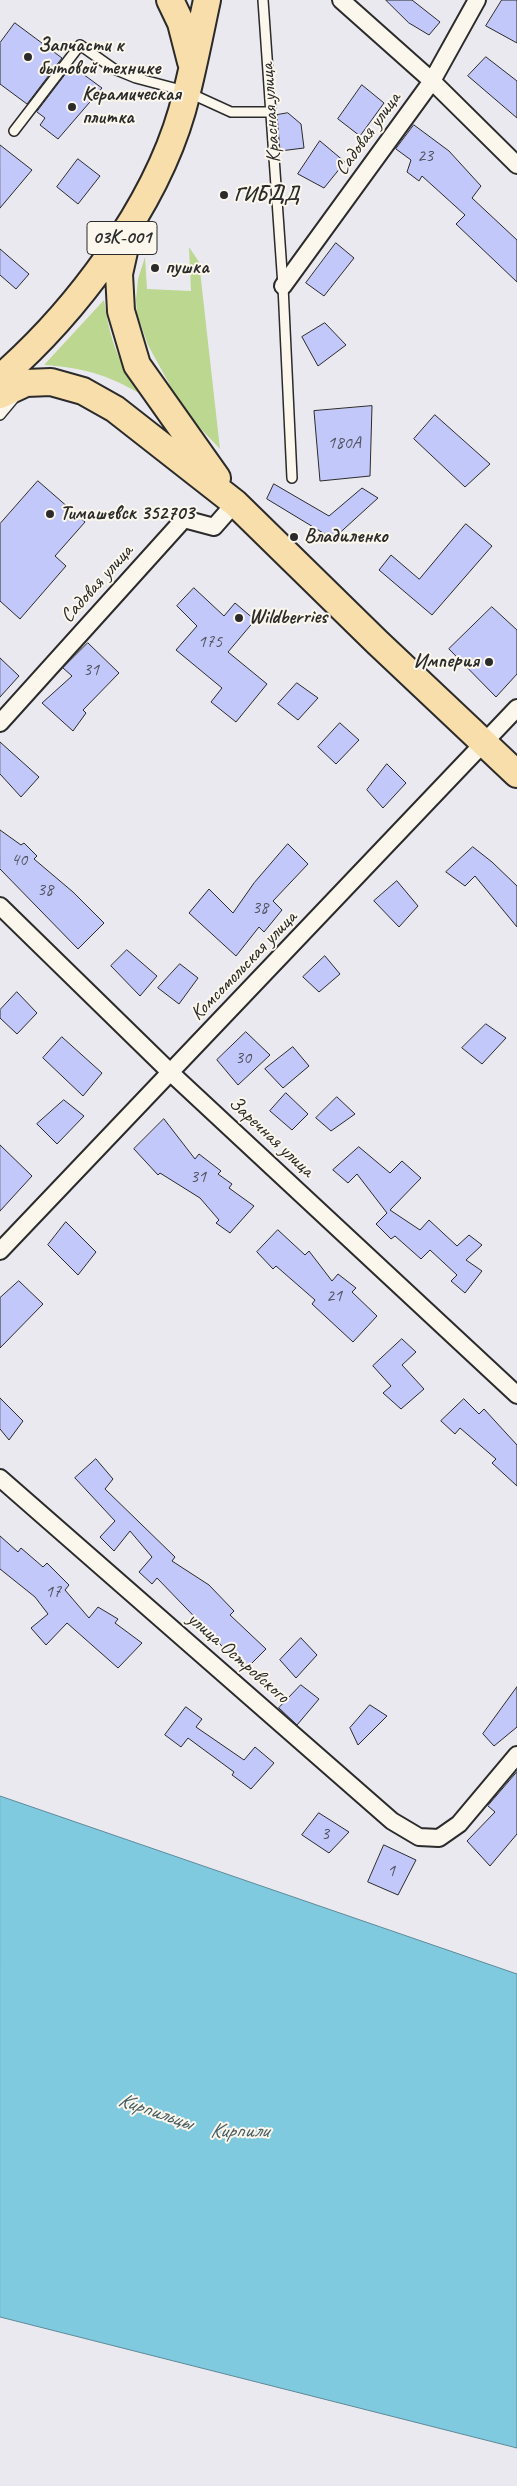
<!DOCTYPE html>
<html>
<head>
<meta charset="utf-8">
<style>
	body { margin:0 }
	canvas { display:block; background:#eae9f0 }
</style>
</head>
<body>
<canvas width="517" height="2486"></canvas>
<script>
const ctx = document.querySelector('canvas').getContext('2d');
ctx.lineJoin = 'round';
function fillPath(path, color) {
  ctx.fillStyle = color;
  ctx.fill(path, 'evenodd');
}
function trace(path, color, width, dash) {
  ctx.strokeStyle = color;
  ctx.lineWidth = width;
  ctx.lineCap = dash ? 'butt' : 'round';
  ctx.setLineDash(dash || []);
  ctx.stroke(path);
}
function drawText(font, color, halo, rows, align = 'center') {
  ctx.font = font + ' Caveat,sans-serif';
  ctx.lineWidth = 4;
  ctx.setLineDash([]);
  ctx.textBaseline = 'middle';
  ctx.strokeStyle = halo;
  ctx.fillStyle = color;
  for (const [text, x, y, turn = 0] of rows) {
    ctx.save();
    ctx.translate(x, y);
    ctx.rotate((+turn || 0) * Math.PI / 180);
    ctx.textAlign = isNaN(turn) ? turn : align;
    if (halo) ctx.strokeText(text, 0, 0);
    ctx.fillText(text, 0, 0);
    ctx.restore();
  }
}
fillPath(new Path2D(`
	M189,247L199,262L220,449L184,411L148,345L137,314L136,300L138,279L145,257L147,289L191,291Z
	M104,300C110,339 117,360 139,393C105,374 84,368 44,365Z`), '#bcd78f');
const water = new Path2D(`
	M0,1796L517,1974V2448L0,2317Z`);
fillPath(water, '#80cae0');
trace(water, '#5e8a98', 1);
const building = new Path2D(`
	M386,0H412L440,22L429,35L409,23Z
	M502,0H517V43L486,26Z
	M15,23L62,58L27,104L0,84V43Z
	M486,57L517,81V118L468,76Z
	M72,66L102,88L58,139L40,125L45,118L37,112Z
	M362,85L384,103L360,136L338,119Z
	M288,113L301,124L304,148L280,151L277,115Z
	M414,125L449,151L481,186L472,198L517,240V282L456,224L465,215L422,176L419,181L407,172L411,160L396,149Z
	M320,141L345,162L324,188L298,174Z
	M0,145L32,170L0,208Z
	M78,159L100,176L78,204L57,187Z
	M336,243L354,258L324,296L306,283Z
	M0,249L29,274L16,289L0,275Z
	M325,323L346,345L318,366L302,337Z
	M372,406L370,476L320,481L314,411Z
	M435,415L490,464L465,487L414,439Z
	M38,481L85,522L55,556L66,566L20,619L0,601V524Z
	M274,484L329,516L362,488L378,498L333,539L267,499Z
	M466,524L492,546L432,615L379,570L391,555L419,579Z
	M194,588L224,616L235,603L255,620L228,652L267,684L236,722L211,702L222,688L176,650L197,626L177,606Z
	M492,607L517,630V674L496,697L449,649Z
	M88,643L119,673L83,710L86,713L73,731L42,703L72,676L63,668Z
	M0,658L19,676L0,697Z
	M297,683L318,698L298,720L278,704Z
	M340,723L359,740L336,764L318,747Z
	M0,742L39,777L21,797L0,774Z
	M387,764L406,783L383,808L367,790Z
	M0,830L21,845L24,843L37,856L34,859L73,892L104,923L78,949L0,869Z
	M288,844L308,864L273,901L282,910L264,932L259,927L236,956L189,913L209,889L233,913L254,883Z
	M473,847L492,862L517,886V927L475,876L465,886L446,872Z
	M397,881L418,906L399,927L374,901Z
	M127,950L157,976L140,996L111,966Z
	M325,956L340,974L319,992L303,977Z
	M180,964L198,978L179,1004L158,988Z
	M17,992L37,1013L17,1034L0,1018V1010Z
	M486,1024L506,1038L482,1064L462,1048Z
	M246,1032L270,1055L238,1085L217,1060Z
	M62,1037L102,1073L83,1096L43,1058Z
	M293,1047L309,1066L283,1088L265,1069Z
	M286,1093L308,1114L292,1130L270,1111Z
	M337,1097L355,1114L331,1131L316,1118Z
	M64,1100L84,1116L57,1144L37,1124Z
	M164,1119L195,1159L199,1154L221,1171L218,1174L232,1184L229,1188L254,1206L230,1233L216,1223L219,1220L200,1198L160,1173L158,1175L134,1149Z
	M0,1145L32,1176L0,1211Z
	M359,1147L390,1173L402,1161L421,1178L390,1210L420,1230L429,1220L457,1246L469,1235L482,1245L466,1260L482,1271L465,1293L451,1281L457,1275L430,1250L421,1259L395,1236L391,1239L376,1224L387,1213L357,1174L348,1183L333,1170Z
	M66,1222L96,1252L78,1275L48,1245Z
	M278,1230L305,1255L309,1251L332,1281L338,1274L356,1288L352,1292L377,1316L353,1342L312,1304L315,1300L276,1266L273,1269L257,1252Z
	M19,1281L43,1304L0,1348V1298Z
	M402,1339L416,1352L402,1365L424,1389L401,1409L383,1393L391,1386L373,1366Z
	M0,1398L23,1421L9,1440L0,1429Z
	M464,1399L479,1414L484,1409L517,1445V1486L492,1463L496,1459L460,1428L455,1434L441,1421Z
	M96,1459L113,1479L105,1489L175,1557L172,1561L209,1585L234,1611L230,1615L266,1649L244,1671L212,1635L157,1578L152,1584L139,1572L152,1557L130,1531L114,1551L100,1537L115,1521L75,1478Z
	M0,1536L18,1552L21,1548L43,1567L47,1563L69,1585L65,1590L89,1618L98,1607L118,1619L115,1623L142,1643L118,1668L67,1623L46,1645L31,1628L48,1614L35,1597L0,1569Z
	M301,1638L317,1655L296,1678L280,1660Z
	M301,1685L319,1699L297,1725L279,1708Z
	M517,1687V1727L494,1746L483,1734Z
	M370,1705L387,1716L358,1745L350,1728Z
	M186,1707L202,1719L196,1727L244,1760L255,1747L274,1763L251,1789L232,1775L234,1772L188,1738L181,1747L165,1735Z
	M517,1772V1834L490,1866L467,1841L495,1812L488,1806Z
	M319,1813L349,1832L329,1853L302,1835Z
	M384,1845L416,1860L398,1895L368,1882Z`);
fillPath(building, '#c3c8fa');
trace(building, '#2b2b2b', 1);
const service = new Path2D(`
	M263,0L283,286L292,478
	M14,131L80,45L114,69L136,78L185,91L231,112H271
	M0,415L15,397`);
const minor = new Path2D(`
	M341,0L432,81L517,165
	M283,286L432,81L477,0
	M0,723L184,519L214,527L235,503
	M0,906L171,1073L517,1395
	M0,1251L517,708
	M0,1478L392,1821L419,1837L439,1838L459,1824L517,1755`);
const primary = new Path2D(`
	M170,0L181,23L191,62
	M127,238L119,274L121,311L137,365L217,478
	M0,378C76,312 154,208 182,111C192,75 199,37 207,0
	M0,395L26,383L51,382L83,391L115,409L235,503L377,642L517,774`);
trace(service, '#2b2b2b', 12);
trace(minor, '#2b2b2b', 20);
trace(primary, '#2b2b2b', 30);
trace(service, '#fbf7ec', 9);
trace(minor, '#fbf7ec', 16);
trace(primary, '#f8deab', 26);
for (const [x, y, r, color] of [
	[28,57,5,"#2b2b2b"],
	[72,107,5,"#2b2b2b"],
	[224,195,5,"#2b2b2b"],
	[155,268,5,"#2b2b2b"],
	[50,514,5,"#2b2b2b"],
	[294,537,5,"#2b2b2b"],
	[239,618,5,"#2b2b2b"],
	[489,662,5,"#2b2b2b"]
]) {
  const dot = new Path2D();
  dot.arc(x, y, r, 0, 2 * Math.PI);
  ctx.fillStyle = color;
  ctx.fill(dot);
  trace(dot, '#fbf7ec', 2);
}
drawText('18px', '#51525f', null, [
	["23",425,156],
	["180А",344,443],
	["175",210,642],
	["31",91,670],
	["40",19,860],
	["38",45,890],
	["38",260,908],
	["30",243,1058],
	["31",198,1177],
	["21",334,1296],
	["17",53,1592],
	["3",325,1834],
	["1",391,1871]
]);
for (const [x, y, w] of [
	[122,238,70]
]) {
  const box = new Path2D();
  box.roundRect(x - w / 2, y - 16.5, w, 33, 4);
  ctx.fillStyle = '#fbf7ec';
  ctx.fill(box);
  trace(box, '#2b2b2b', 1);
}
drawText('bold 19px', '#2b2b2b', null, [
	["03К-001",122,238]
]);
drawText('bold 20px', '#2b2b2b', '#fbf7ec', [
	["Запчасти к",38,46],
	["бытовой технике",38,69],
	["Керамическая",82,95],
	["плитка",82,118],
	["ГИБДД",234,195],
	["пушка",165,268],
	["Тимашевск 352703",60,514],
	["Владиленко",304,537],
	["Wildberries",249,618],
	["Империя",479,662,"right"]
], 'left');
drawText('20px', '#2b2b2b', '#fbf7ec', [
	["Красная улица",271,113,-94],
	["Садовая улица",368,134,-54],
	["Садовая улица",97,584,-48],
	["Комсомольская улица",244,966,-46],
	["Заречная улица",271,1137,43],
	["улица Островского",238,1658,41]
]);
drawText('italic 21px', '#445b61', '#fbf7ec', [
	["Кирпильцы",155,2112,19],
	["Кирпили",239,2131]
]);
</script>
</body>
</html>
